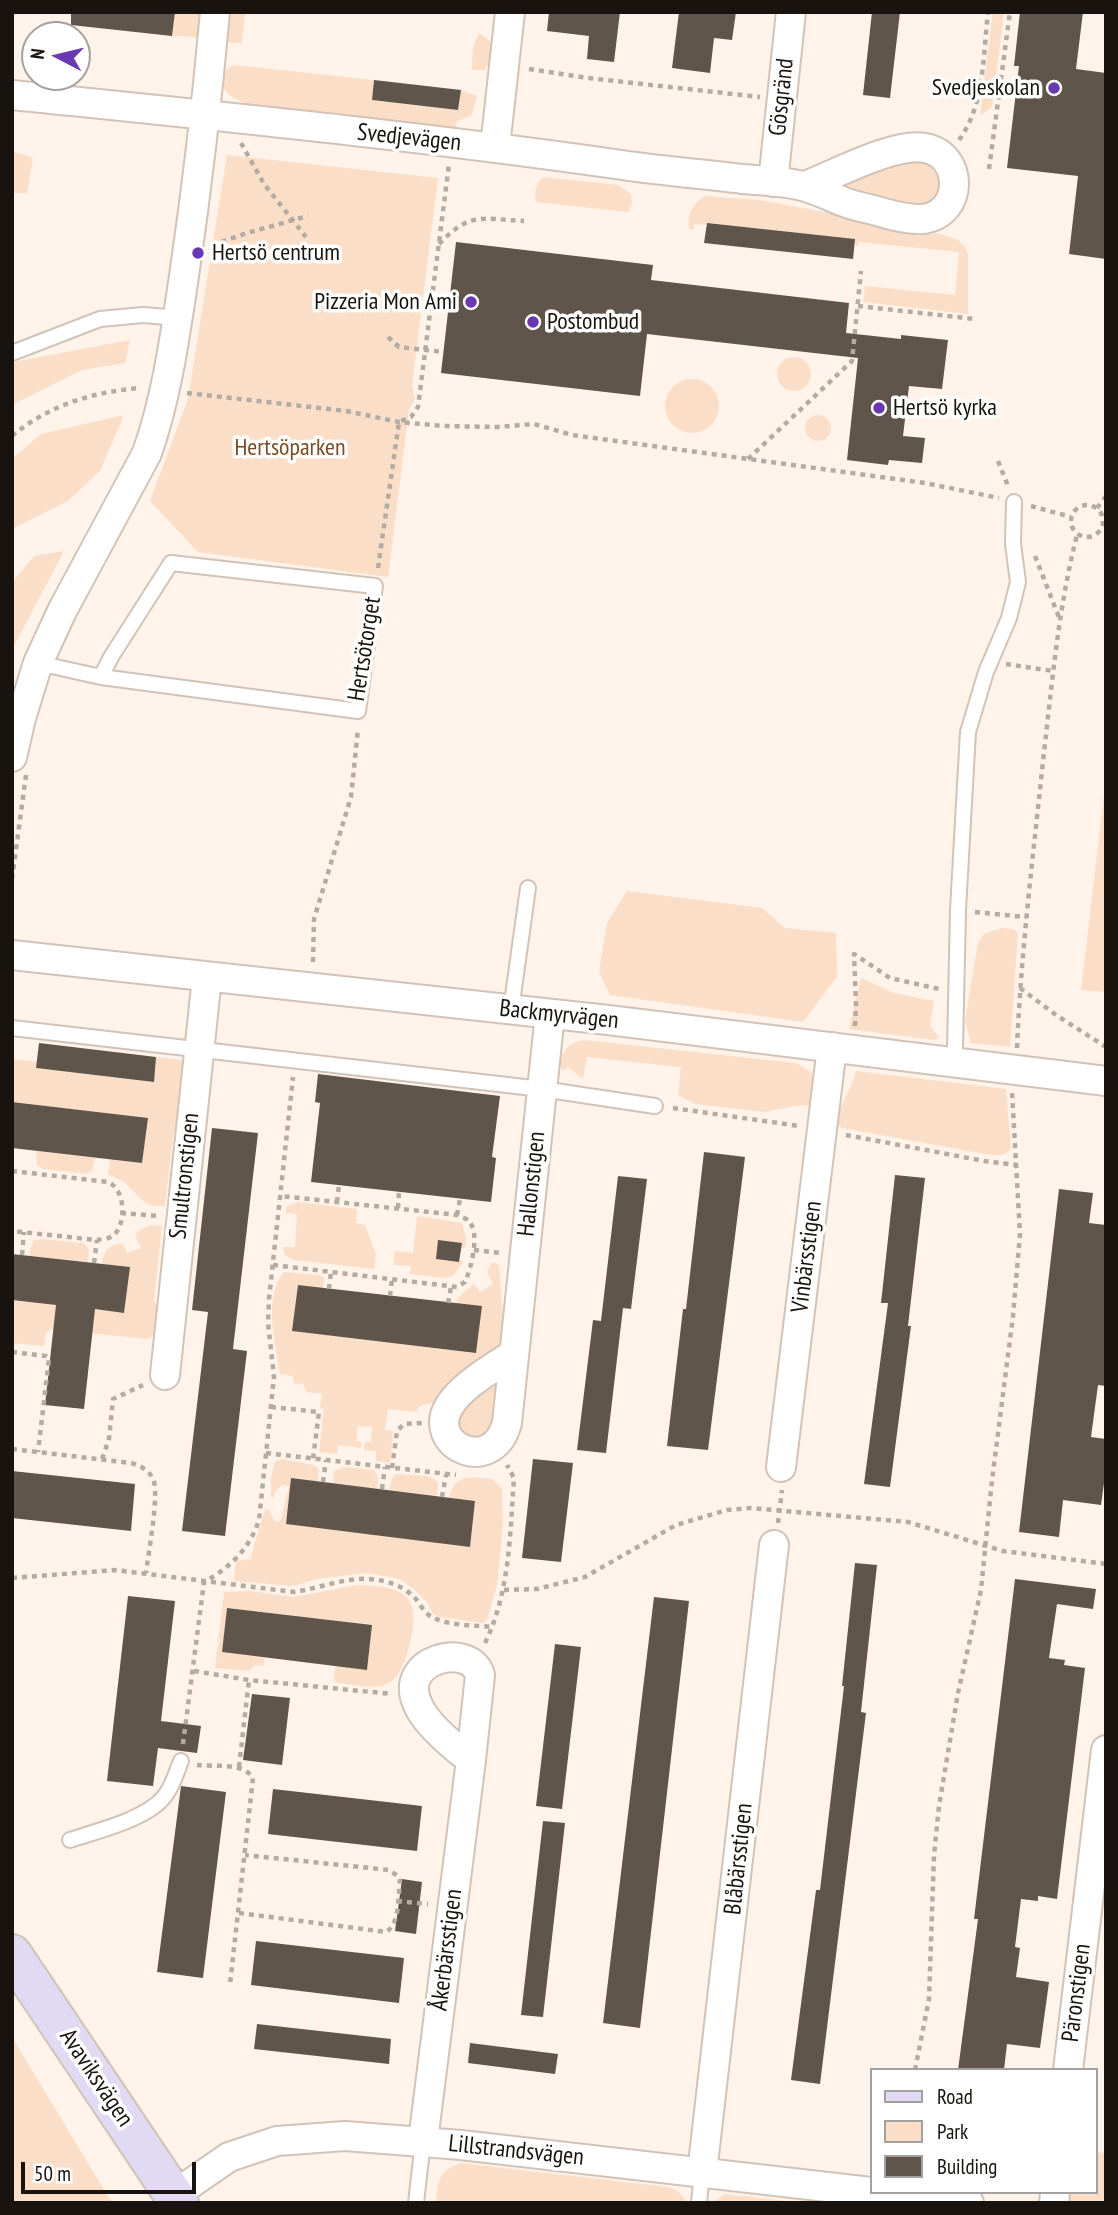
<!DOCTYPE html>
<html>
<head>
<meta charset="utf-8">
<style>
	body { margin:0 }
	#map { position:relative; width:1118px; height:2215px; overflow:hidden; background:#fff3ea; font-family:"PT Sans Narrow",sans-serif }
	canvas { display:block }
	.frame { position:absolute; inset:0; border:14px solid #18130f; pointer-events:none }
	.legend { position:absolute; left:870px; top:2068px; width:228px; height:126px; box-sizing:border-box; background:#fff; border:2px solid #a3a19f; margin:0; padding:9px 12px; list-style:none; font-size:21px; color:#18130f }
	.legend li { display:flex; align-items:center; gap:14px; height:35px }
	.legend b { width:35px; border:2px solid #a3a19f }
	.north { position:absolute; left:21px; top:21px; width:70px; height:70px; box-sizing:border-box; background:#fff; border:2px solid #a3a19f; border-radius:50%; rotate:277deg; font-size:19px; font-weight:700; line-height:28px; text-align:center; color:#18130f }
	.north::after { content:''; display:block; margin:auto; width:24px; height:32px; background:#6a38b0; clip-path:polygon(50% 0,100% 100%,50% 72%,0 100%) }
	.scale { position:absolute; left:21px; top:2162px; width:175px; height:32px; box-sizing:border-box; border:4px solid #18130f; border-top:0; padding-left:9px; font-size:21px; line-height:24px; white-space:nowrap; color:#18130f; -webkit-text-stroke:5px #fff; paint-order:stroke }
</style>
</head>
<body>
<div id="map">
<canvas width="1118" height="2215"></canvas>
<div class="frame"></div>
<ul class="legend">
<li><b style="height:9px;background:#e2d9f3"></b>Road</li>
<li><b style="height:19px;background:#fbdec7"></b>Park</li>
<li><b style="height:19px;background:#60554b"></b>Building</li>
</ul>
<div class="north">N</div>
<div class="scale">50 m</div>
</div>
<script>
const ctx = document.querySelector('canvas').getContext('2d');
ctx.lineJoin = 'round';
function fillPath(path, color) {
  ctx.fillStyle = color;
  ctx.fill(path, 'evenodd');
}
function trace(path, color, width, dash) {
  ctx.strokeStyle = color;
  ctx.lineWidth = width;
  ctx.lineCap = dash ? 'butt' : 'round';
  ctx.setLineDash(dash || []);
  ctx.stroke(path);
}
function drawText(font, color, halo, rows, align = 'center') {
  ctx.font = font + ' "PT Sans Narrow",sans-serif';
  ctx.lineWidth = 7;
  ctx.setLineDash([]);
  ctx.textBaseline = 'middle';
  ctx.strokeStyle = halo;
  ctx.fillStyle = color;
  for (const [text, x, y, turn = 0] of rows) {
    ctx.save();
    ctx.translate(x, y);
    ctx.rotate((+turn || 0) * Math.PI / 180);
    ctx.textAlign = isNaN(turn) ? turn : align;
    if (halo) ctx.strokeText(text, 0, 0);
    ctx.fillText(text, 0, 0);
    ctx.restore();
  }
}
fillPath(new Path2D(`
	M175,12H205L202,33L197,37L172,36Z
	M225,12H245L242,43H230L225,39Z
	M993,12H1004L992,107L980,116Z
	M479,33L490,41C493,53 491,60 485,70H472C472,57 472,45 479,33Z
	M233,65L374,80L372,100L458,110L461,90L477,96L471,116L457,121L455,129L247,105L229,95L220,84L221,74Z
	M12,151L33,158L27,193H12Z
	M227,155L438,178L412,385L415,399L409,410L388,577L198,552L150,501L188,399Z
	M909,159L924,160L942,171L941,194L924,207L908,206L849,190L846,186C859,170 890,165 909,159Z
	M543,177L618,185L631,194L632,204L628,212L537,202C533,193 536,184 543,177Z
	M704,196L760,200L819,211L918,236L938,233L958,240L965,247L968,255V314L863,302L865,286L955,295L959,252L859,242L858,246H855V239L707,223L706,225L694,224L693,230L689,229C687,213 692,206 704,196Z
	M130,340L125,363L82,370L12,405V365L18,361Z
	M777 374a17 17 0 1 1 34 0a17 17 0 1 1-34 0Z
	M665 406a27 27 0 1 1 54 0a27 27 0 1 1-54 0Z
	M805 428a13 13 0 1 1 26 0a13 13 0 1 1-26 0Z
	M124,415L100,471L68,501L12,529V459L41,434Z
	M64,551L12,650V583L34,556Z
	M1106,778V992L1081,990Z
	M627,891L762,908L785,928L836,933L837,977L803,1022L610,995L599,972L607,923Z
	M1001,928L1013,929L1018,933L1010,1047L971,1043L965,1021L978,943L984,934Z
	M861,978L894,993L934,1001L930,1025L939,1038L934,1040L849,1029Z
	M584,1040L795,1063C818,1073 818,1081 816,1105L794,1106L765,1112L695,1104L678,1095L681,1067L587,1057L583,1079L568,1067L564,1071L559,1066C561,1051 570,1042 584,1040Z
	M156,1057L181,1060L186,1063L180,1128L175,1131L173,1137L165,1206C143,1208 139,1195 125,1183C120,1179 113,1177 108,1174L110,1159L142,1163L147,1118L12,1102V1059L37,1062L36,1068L153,1082Z
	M856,1071L1006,1089L1011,1147C1006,1158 995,1155 985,1154L842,1128L837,1122C839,1105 852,1089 856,1071Z
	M36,1151L95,1158L92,1171L87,1174L43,1169L37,1165Z
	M298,1202L357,1209L356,1223L365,1225L376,1254L374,1269L293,1260L285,1255L283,1247H295L297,1214L286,1213V1207Z
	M417,1216L462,1223L466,1238L465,1247L461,1249L459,1262L460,1259L463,1262L453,1276L445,1278L410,1274L411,1266L393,1265L395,1251L413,1253Z
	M150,1225L162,1226L154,1301L160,1310L156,1335L147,1339L51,1329L46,1333L44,1346L12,1343V1300L124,1312L130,1267L102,1264C104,1250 109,1244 123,1244L127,1253L141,1248L135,1235L137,1232Z
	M42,1239L84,1243L89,1250L88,1262L29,1256L33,1241Z
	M491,1263H496L499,1266L504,1331L499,1344C488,1354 449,1396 439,1401C430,1405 422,1401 416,1412L388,1409L385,1430L393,1431L390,1463L376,1461V1451L364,1450L365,1442H371L372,1427L358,1426L356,1441L361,1442V1448L338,1445L337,1454L319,1452L324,1409L320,1408L322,1394L307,1392L303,1384L294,1383L293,1376L280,1374C276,1344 262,1298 284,1272L319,1275L324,1278L323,1288L298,1285L293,1331L475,1353L457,1303L458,1297L474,1284L480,1292L493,1284L487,1272Z
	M500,1376L495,1430L482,1441L461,1439L454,1413Z
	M281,1459L314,1465L319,1470L317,1482L291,1479L286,1524L470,1546L475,1501L449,1498C455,1473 471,1477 492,1479L502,1489L503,1524L497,1585L487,1620L483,1623L439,1617L432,1613L428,1603L415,1590L399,1579L367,1573L317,1579L293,1586L234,1581L236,1561L251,1559C254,1541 261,1526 265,1509L270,1511L274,1520L277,1522L281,1520L289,1486L282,1485L275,1492L274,1498L271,1497V1478L275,1462Z
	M344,1467L374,1470L378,1478L377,1489L333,1483L334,1471Z
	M396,1474L425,1476L433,1478L438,1483L437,1496L389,1490L392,1478Z
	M358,1585C408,1586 422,1598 409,1647C405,1661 400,1677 387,1684C374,1690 352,1684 338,1683L334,1680L335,1666L367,1669L372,1625L228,1608L222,1652L265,1658L263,1666L255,1665L249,1671L215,1668L224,1592L251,1591L293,1597Z
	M12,2037L112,2203H12Z
	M1095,2152L1106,2153V2203H1052L1051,2192H1095Z
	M461,2163L668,2187C677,2190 683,2194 686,2203H436C438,2181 438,2171 461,2163Z
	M725,2194L733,2195L805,2203H712Z`), '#fbdec7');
fillPath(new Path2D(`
	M71,12H175L172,36L71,25Z
	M549,12H620L614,62L587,59L589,36L547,31Z
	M679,12H736L732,40L714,38L710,73L672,68Z
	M872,12H900L890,98L863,95Z
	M1020,12H1083L1076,69L1106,73V259L1069,254L1078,176L1007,168L1019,66H1014Z
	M374,80L461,90L458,110L372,100Z
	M707,223L855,239L853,259L704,243Z
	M456,242L653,265L651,280L849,303L846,333L901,339V335L948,340L942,389L909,386L903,436L925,438L922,463L889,460L888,465L847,460L858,358L647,334L640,396L441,373Z
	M39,1043L156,1057L154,1082L36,1068Z
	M318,1074L500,1096L492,1157L496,1158L491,1202L311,1182L320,1103L315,1102Z
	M12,1102L148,1118L142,1163L12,1148Z
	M212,1128L258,1133L233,1349L247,1351L225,1536L182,1531L208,1312L192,1310Z
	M704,1152L745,1157L708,1450L667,1446L683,1309H686Z
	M895,1175L925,1178L908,1326H911L890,1487L864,1484L888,1303H881Z
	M618,1176L647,1179L631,1309L623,1308L606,1453L577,1450L593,1320L601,1321Z
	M1059,1189L1093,1193L1089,1223L1106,1225V1386L1098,1385L1091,1437L1106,1439V1469L1101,1505L1063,1500L1059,1537L1019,1532Z
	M438,1240L462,1243L459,1262L436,1259Z
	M12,1254L130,1267L124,1313L95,1309L84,1409L45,1405L56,1305L12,1300Z
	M298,1285L482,1306L476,1353L292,1331Z
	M533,1459L573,1463L561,1562L522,1558Z
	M12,1471L135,1484L131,1531L12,1518Z
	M291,1478L475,1501L470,1547L286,1524Z
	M855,1563L877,1565L861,1712L866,1713L862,1745L820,2084L791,2080L816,1890H820L844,1686H842Z
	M1015,1579L1096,1589L1093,1609L1057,1604L1049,1658L1065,1660L1064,1665L1085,1668L1057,1899L1038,1896V1901L1021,1899L1015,1947L1020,1948L1016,1977L1049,1982L1040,2048L1007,2044L1004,2070H958L978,1919H974Z
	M128,1596L175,1601L161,1721L201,1726L197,1753L158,1748L153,1786L107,1781Z
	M654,1597L689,1601L640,2028L603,2023Z
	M227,1608L372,1625L367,1670L222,1652Z
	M555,1644L581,1647L562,1809L536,1806Z
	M252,1694L290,1698L282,1765L243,1760Z
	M181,1786L226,1792L203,1978L157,1972Z
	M273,1789L422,1806L417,1851L268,1834Z
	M543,1821L565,1823L543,2017L521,2015Z
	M402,1879L422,1882L416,1934L395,1931Z
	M256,1941L404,1958L399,2003L251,1985Z
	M257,2024L391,2039L389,2064L254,2049Z
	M470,2043L558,2054L555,2074L468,2063Z`), '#60554b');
const lane = new Path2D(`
	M12,353L100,319L143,315L178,318
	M38,663L101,677L358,711L375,586L171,563L111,657L101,677
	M511,1010L528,888
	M12,1028L542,1089L655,1106
	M955,1048L958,910L968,732L986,672L1009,618L1018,582L1013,544L1014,502
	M70,1840C97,1831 135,1822 157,1804C170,1794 175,1776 181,1761
	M416,2203L423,2141
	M699,2203L702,2173`);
const street = new Path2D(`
	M12,95C216,116 420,136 622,165C662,171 703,174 743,179C763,181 786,181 806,187C819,191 831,197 844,202C854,206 866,208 877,211C891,215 908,220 923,219C964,214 964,155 925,148C895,142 834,175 805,186
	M495,147L510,12
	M773,182L791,12
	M12,757L21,718L38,663L62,611L147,453C167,396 175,336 184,276C197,188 207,101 215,12
	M12,955L608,1020L1106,1081
	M513,1354C495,1367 462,1385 450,1405C424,1444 492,1478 507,1423L550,1014
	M165,1375L207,977
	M781,1467L832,1047
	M1068,2070L1106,1750
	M423,2141L471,1760C454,1747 426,1724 418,1705C396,1659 470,1641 480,1675L471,1760
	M702,2173L774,1545
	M876,2192L969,2203
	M174,2195L229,2157L277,2141L345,2136L461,2145L871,2192
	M1054,2203L1055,2192`);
const secondary = new Path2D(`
	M12,1954L179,2203`);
trace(lane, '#d1c3b7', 18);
trace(street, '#d1c3b7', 32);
trace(secondary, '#d1c3b7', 42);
trace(new Path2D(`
	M529,69L588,78L760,97
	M959,140C985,105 983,54 988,12
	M241,143L264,184L306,237
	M989,169L1010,12
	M439,244C471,211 481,219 524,221
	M212,245L247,233L308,216
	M858,306L975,319
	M388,337L399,347L444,352
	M187,393L346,411L399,422L444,426L497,427L534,424L572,435L925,483L999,498
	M12,436C49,405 93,392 140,388
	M748,459L852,361L861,271
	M998,461L1008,486
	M1071 521a16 16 0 1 1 32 0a16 16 0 1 1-32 0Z
	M1031,506L1071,517
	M1097,508L1106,496
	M1035,556L1060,620
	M378,568L399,422L411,417L418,407L449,164
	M1006,664L1053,671
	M12,879L26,775
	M975,912L1026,917
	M313,962L314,919L351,797L358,729
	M1020,988L1056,1015L1106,1047
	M855,1026L856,1005L854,954L890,978L939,989
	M1017,1048C1021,952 1033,857 1043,761C1052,685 1058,609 1077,535
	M673,1108L799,1126
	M846,1135L984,1161L1017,1165
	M12,1171L108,1182C125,1189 127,1222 114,1235C110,1239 102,1239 97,1240L12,1231
	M337,1202L339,1185
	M398,1208L399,1192
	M121,1213L158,1216
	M457,1215L460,1199
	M474,1250L501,1253
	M22,1255L24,1232
	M94,1263L97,1240
	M273,1265L457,1287L465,1282C471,1269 481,1232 468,1220C467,1219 459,1216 457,1215L281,1196
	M329,1289L331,1272
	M390,1296L392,1279
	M448,1303L451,1287
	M12,1352L46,1356L49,1359L38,1452
	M271,1407L319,1412L313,1459
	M12,1449L131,1463C139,1465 149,1470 153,1479C160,1492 148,1555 146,1573
	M266,1453L456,1475
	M102,1459L109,1439L113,1399L143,1385
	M392,1468L397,1431L404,1424L422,1423
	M323,1482L326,1460
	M382,1489L385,1467
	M442,1497L446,1475
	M778,1523L782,1490
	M12,1578L115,1570L294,1592C322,1588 349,1575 378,1580C392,1582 406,1588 416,1599C421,1606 426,1615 434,1618C451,1626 474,1625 493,1627
	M504,1590L537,1589L585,1577L676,1525L727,1510L751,1508L908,1522L1003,1551L1106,1564
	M485,1643C510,1592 510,1533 514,1478L507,1465
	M194,1671L249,1680L392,1694
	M183,1744L204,1582C230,1568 250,1548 259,1520L274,1377L268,1323L269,1299L293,1077
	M197,1765C215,1767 243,1762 253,1778L230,1984
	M239,1767L249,1680
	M397,1901L428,1904
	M239,1913L386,1932C400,1924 398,1896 400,1881L398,1876L389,1870L245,1855
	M915,2070L929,1999L934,1855L939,1806L958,1693L981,1590L992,1480L1013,1316L1020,1234L1012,1092`), '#b4aba3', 4.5, [5, 5]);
trace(lane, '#fff', 14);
trace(street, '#fff', 28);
trace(secondary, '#e2d9f3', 38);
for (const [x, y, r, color] of [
	[1054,88,7,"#6a38b0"],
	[198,253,7,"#6a38b0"],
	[471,302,7,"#6a38b0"],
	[533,322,7,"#6a38b0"],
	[879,408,7,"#6a38b0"]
]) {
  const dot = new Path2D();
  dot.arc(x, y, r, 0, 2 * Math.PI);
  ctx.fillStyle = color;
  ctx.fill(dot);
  trace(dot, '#fff', 2.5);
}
drawText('24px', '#18130f', '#fff', [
	["Svedjeskolan",1040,88,"right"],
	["Hertsö centrum",212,253],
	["Pizzeria Mon Ami",457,302,"right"],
	["Postombud",547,322],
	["Hertsö kyrka",893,408]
], 'left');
drawText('24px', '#18130f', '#fff', [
	["Gösgränd",782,97,-84],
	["Svedjevägen",409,138,6],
	["Hertsötorget",365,649,-81],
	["Backmyrvägen",559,1015,6],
	["Smultronstigen",185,1176,-84],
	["Hallonstigen",532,1184,-84],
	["Vinbärsstigen",807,1257,-83],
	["Blåbärsstigen",739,1859,-84],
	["Åkerbärsstigen",447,1950,-83],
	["Päronstigen",1077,1993,-83],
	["Avaviksvägen",96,2078,56],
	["Lillstrandsvägen",516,2151,6]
]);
drawText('24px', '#784c23', '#fff', [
	["Hertsöparken",290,448]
]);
</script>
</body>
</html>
